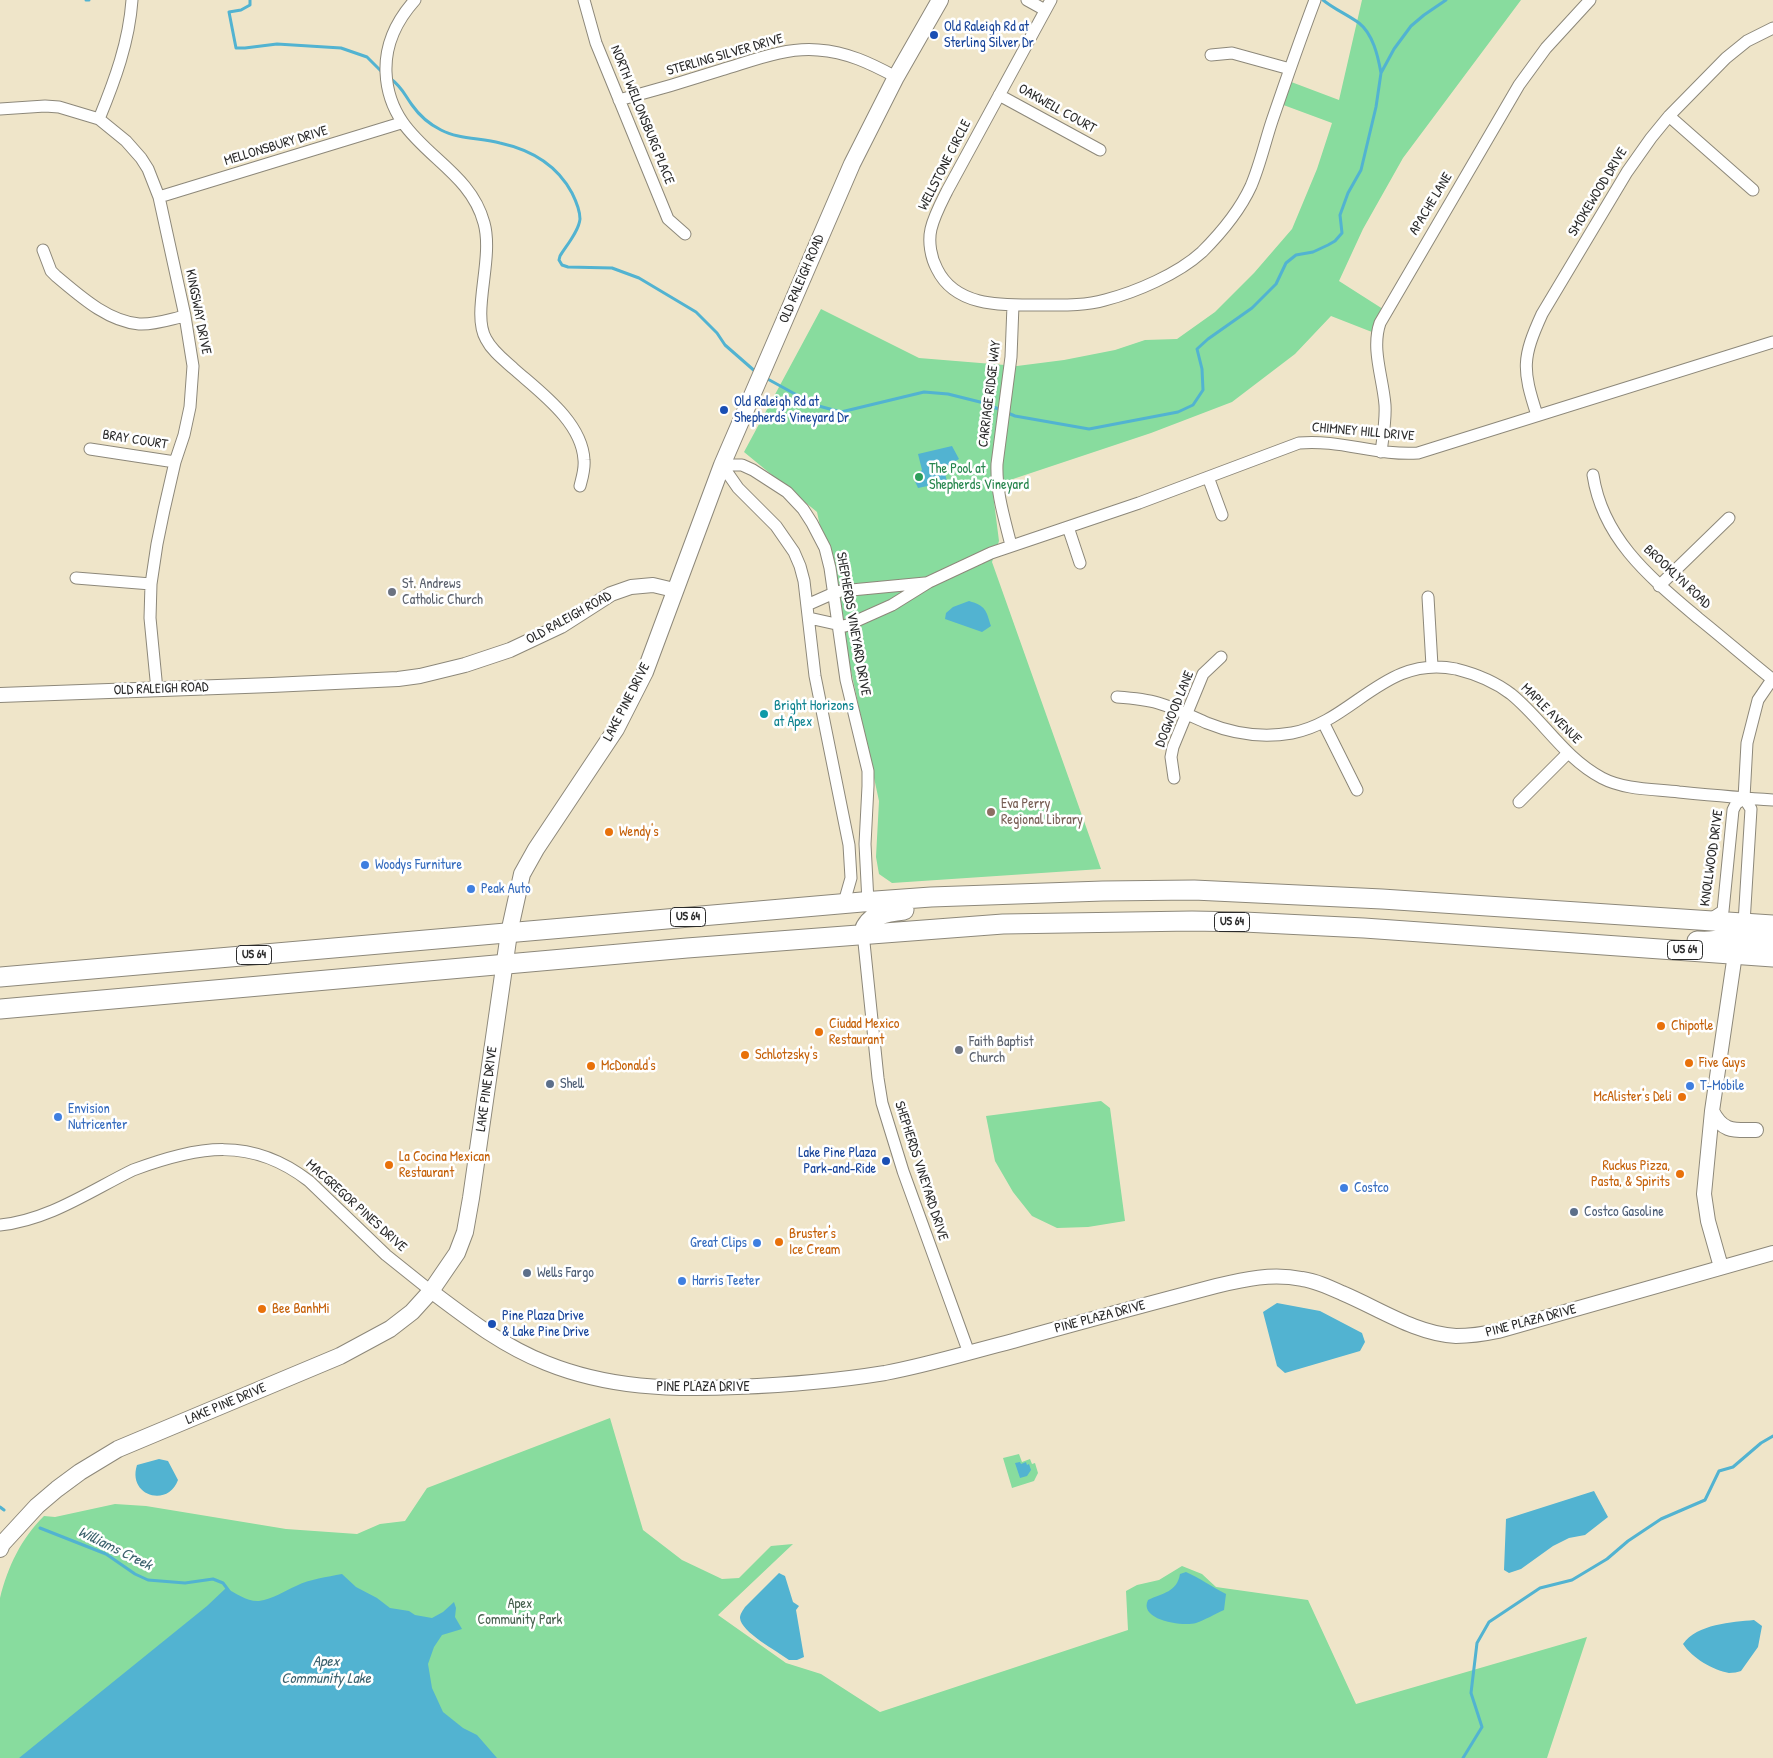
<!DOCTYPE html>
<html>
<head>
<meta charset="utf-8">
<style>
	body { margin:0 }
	canvas { display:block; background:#efe5c9 }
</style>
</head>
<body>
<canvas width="1773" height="1758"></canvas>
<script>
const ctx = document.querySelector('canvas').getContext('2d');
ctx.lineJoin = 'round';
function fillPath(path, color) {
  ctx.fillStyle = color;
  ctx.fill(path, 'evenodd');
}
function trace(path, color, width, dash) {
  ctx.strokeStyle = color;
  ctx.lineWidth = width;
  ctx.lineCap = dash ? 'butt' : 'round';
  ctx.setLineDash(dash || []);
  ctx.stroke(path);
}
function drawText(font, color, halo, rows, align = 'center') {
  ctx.font = font + ' "Patrick Hand",sans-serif';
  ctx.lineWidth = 5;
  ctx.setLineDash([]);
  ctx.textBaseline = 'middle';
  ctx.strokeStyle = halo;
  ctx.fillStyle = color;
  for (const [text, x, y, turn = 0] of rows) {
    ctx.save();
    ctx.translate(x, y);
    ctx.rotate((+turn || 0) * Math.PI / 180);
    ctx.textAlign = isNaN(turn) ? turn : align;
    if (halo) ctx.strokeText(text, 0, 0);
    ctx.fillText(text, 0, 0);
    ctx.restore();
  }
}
fillPath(new Path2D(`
	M1362,0H1521L1403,158L1363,229L1339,281L1386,311L1377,334L1331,316L1295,354L1232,402L1151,433L992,486L999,541L992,562L1101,869L892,883L879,874L876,857L879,801L817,512L744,452L821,309L919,358L1017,366L1064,360L1115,350L1145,340L1177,339L1215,312L1254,273L1292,229L1317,169L1332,123L1278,103L1286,80L1339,100Z
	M1101,1101L1110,1108L1125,1221L1088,1227L1057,1228L1032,1216L1013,1192L995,1161L986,1116Z
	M610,1418L643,1530L682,1560L722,1579L739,1578L771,1546L793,1544L718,1615L786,1663L821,1674L880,1712L1128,1630L1126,1591L1137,1585L1159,1580L1182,1566L1202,1574L1216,1587L1308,1600L1356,1704L1587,1637L1547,1758H0V1598C8,1566 21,1539 44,1516L55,1517L115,1504L146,1506L286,1529L357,1534L380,1524L405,1521L427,1488Z
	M1019,1454L1022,1462L1030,1459L1032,1464L1035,1463L1038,1473L1034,1481L1012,1488L1003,1458Z`), '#88dc9e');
fillPath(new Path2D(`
	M952,446L959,459L944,468L947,482L918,488L913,477L922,470L918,454Z
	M969,601C986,606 986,610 991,626L982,632L945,619L946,613L953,607Z
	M1277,1303L1320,1311L1362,1333L1365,1342L1360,1351L1285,1373L1277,1366L1263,1312Z
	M159,1459L168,1461L178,1480C168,1508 127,1496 137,1465Z
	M1020,1462L1021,1464L1026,1462L1027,1465L1029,1464L1031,1470L1027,1476L1020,1478L1015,1463Z
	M1594,1491L1608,1517L1585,1535L1569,1538L1553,1546L1521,1569L1509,1573L1504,1570L1506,1519Z
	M1186,1572C1200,1578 1212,1587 1226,1594L1224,1610C1215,1614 1205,1620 1196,1623C1183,1627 1138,1620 1148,1600C1163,1593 1177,1592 1180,1574Z
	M779,1573L785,1576L793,1602L799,1606L796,1610L804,1657L797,1660H789C777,1651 741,1632 740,1618C740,1614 743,1610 745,1607Z
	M342,1574L356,1587L377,1598L390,1608L409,1611L415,1615L432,1618L443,1612L454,1602L456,1608L455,1617L462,1629L442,1635L434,1647L428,1664L432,1688L443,1712L463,1728L477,1735L497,1758H19L207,1606L226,1588C235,1593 248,1602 259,1601C273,1599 284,1591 296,1586C310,1579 327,1577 342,1574Z
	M1754,1620L1762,1626L1758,1647L1741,1671C1738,1672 1733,1673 1729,1673C1713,1670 1692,1658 1683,1644C1697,1624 1732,1622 1754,1620Z`), '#52b3d1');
trace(new Path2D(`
	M86,0H89
	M250,0V5L241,10L229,12L236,48H245L277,44L341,48L367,57L382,72
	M1323,0C1334,9 1348,15 1359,23C1373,34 1378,56 1381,73
	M391,79C402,87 404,94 412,105C419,115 429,124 441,130C458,139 481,138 500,143C532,150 557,165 572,193C576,201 580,210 580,219C579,231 566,246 560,256L559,260L562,265L568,267L612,268L639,278L696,312L717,333L725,345L757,373
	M764,377L815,405L841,412L924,392L948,394L984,403L1015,416L1089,429L1178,412L1193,405L1203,390L1202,369L1197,349L1208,339L1252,308L1276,284L1286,263L1296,255L1313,252L1328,245L1335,241L1342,233L1340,215L1348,193L1361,170L1376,107L1381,73L1394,49L1411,26L1424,15L1446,0
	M0,1507L4,1510
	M40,1528L106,1554L135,1574L148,1580L185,1583L213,1579L223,1583L229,1591
	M1463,1758L1482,1727L1471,1693L1477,1643L1489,1622L1540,1588L1572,1580L1607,1559L1628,1541L1661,1519L1705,1500L1719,1471L1733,1467L1761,1443L1773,1436`), '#52b3d1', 3);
const minor = new Path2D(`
	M415,0C397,20 385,44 386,72C389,148 467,159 484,223C494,259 471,313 486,339C492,351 504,360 514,369C540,392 582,422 584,460C585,469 582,478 580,486
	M584,0L596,43L668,219L685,234
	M1027,0L1045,10
	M1051,0L947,191C941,203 934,216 931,229C928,242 931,258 937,269C956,308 1004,305 1041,305C1062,305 1084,306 1105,300C1136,292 1178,274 1202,252C1221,233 1240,210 1251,186C1260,165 1265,142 1272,121C1286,80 1300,40 1315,0
	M1211,55L1232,53L1290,69
	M999,95L1100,150
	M619,100C653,91 687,81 721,70C752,61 785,47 818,50C847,52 870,63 896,77
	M0,109L45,106L59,107L99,119L126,141L141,158L148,169L159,197L185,316L193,366L190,407L184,435L175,462L164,510L157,544L151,584L150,618L157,690
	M1669,116L1753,190
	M99,119C115,80 129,42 132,0
	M159,197L401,123
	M43,250L51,271L56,276C80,296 107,321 139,324C155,325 171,319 185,316
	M1537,415C1522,369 1522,358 1542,314L1627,172L1651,138L1669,116L1726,58L1747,41L1773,28
	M90,449L175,462
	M1381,452C1383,436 1386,420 1385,405C1383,378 1371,349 1380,323L1519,85L1546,48L1590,0
	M722,465H742L753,470L787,492L803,509L812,523L825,548L830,568L846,680L868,771V786L865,844L868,902
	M722,465L738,488L776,526L794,552L800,566L804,581L815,676L849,845L851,878L845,899L837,903
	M1593,475C1603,540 1651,578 1698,618C1723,638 1747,659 1772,679
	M1208,477L1222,515
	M1068,527L1080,563
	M1011,545C1004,517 996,492 997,464L1011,357L1013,305
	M76,578L151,584
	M1659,586L1729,518
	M1428,597L1432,666
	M807,605L834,593L841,591L925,583
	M809,618L845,626L892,605L929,582L991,553L1139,503L1299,443C1339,439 1378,456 1418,453L1773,342
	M1117,697C1131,698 1145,699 1158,703C1175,708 1191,716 1207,723C1234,734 1263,738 1292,733C1353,722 1385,654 1456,669C1476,674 1494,681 1511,694C1543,720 1564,758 1602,778C1625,790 1654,789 1679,792C1710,795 1742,798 1773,800
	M1323,722L1357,790
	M1174,778L1171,757L1173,747L1203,674L1221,657
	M1519,802L1568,753
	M1709,920L1723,911L1733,810L1736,804L1744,798
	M1744,923L1751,809L1744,798L1747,743L1758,700L1773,678
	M863,933L878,1078L882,1103L903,1171L969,1353
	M0,1225C49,1220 90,1191 133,1170C198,1146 251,1136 309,1181L386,1255L431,1291`);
const tertiary = new Path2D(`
	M0,695L272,685L398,679L420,676L465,665L510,650L561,626L611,594L631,587L653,585L674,590
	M1712,1111C1723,1133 1735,1130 1756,1130
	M1721,1267L1708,1221L1704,1194L1712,1111L1735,954
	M431,1291C468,1319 503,1346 546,1363C608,1388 671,1390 737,1387C786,1385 836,1381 885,1373C928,1365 970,1352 1013,1341C1080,1322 1148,1304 1216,1286C1245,1279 1272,1273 1302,1279C1316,1281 1329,1287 1342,1293C1378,1308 1416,1334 1456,1336C1470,1336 1484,1334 1498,1331L1773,1253`);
const secondary = new Path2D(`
	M0,1549L2,1544L37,1506L57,1489L80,1472L118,1449L340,1356L390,1329L412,1312L431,1291L457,1253L465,1232L471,1198L509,933L522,874L536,849L616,729L645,672L722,465L852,164L896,77L940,0`);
const trunk = new Path2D(`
	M863,933C869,914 886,912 904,910
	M1697,941C1721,942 1727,940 1744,923
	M1735,954C1742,935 1756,937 1773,939
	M0,977L862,902L931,897L1103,891L1194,890L1382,899L1773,925
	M0,1009L687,948L1003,924L1192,921L1244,922L1364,928L1773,957`);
trace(minor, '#8d887a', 13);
trace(tertiary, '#8d887a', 16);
trace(secondary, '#8d887a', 18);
trace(trunk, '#8d887a', 21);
trace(minor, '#fff', 11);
trace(tertiary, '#fff', 14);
trace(secondary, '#fff', 16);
trace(trunk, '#fff', 19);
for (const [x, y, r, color] of [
	[934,35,5,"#1a4fb4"],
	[724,410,5,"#1a4fb4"],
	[919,477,5,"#2e9e5b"],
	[392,592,5,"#6b7280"],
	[764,714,5,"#0f9aa8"],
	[991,812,5,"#8d6e63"],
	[609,832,5,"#e8710a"],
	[365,865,5,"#3f7fe0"],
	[471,889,5,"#3f7fe0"],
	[1661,1026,5,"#e8710a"],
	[819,1032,5,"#e8710a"],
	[959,1050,5,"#6b7280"],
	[745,1055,5,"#e8710a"],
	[1689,1063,5,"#e8710a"],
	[591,1066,5,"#e8710a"],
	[550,1084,5,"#5c6f8a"],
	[1690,1086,5,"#3f7fe0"],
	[1682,1097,5,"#e8710a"],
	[58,1117,5,"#3f7fe0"],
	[886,1161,5,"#1a4fb4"],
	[389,1165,5,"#e8710a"],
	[1680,1174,5,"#e8710a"],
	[1344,1188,5,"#3f7fe0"],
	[1574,1212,5,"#5c6f8a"],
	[779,1242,5,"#e8710a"],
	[757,1243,5,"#3f7fe0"],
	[527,1273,5,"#5c6f8a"],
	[682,1281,5,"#3f7fe0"],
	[262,1309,5,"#e8710a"],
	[492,1324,5,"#1a4fb4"]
]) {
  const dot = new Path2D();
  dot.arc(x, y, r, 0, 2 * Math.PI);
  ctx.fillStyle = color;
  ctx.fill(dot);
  trace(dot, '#fff', 2);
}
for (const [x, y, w] of [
	[688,917,35],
	[1232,922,35],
	[1685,950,35],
	[254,955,35]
]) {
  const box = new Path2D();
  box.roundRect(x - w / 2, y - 9.5, w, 19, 4);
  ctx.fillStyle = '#fff';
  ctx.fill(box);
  trace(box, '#2b2b2b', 1);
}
drawText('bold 12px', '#2b2b2b', null, [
	["US 64",688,917],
	["US 64",1232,922],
	["US 64",1685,950],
	["US 64",254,955]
]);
drawText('14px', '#164399', '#fff', [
	["Old Raleigh Rd at",944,27],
	["Sterling Silver Dr",944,43],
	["Old Raleigh Rd at",734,402],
	["Shepherds Vineyard Dr",734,418],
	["Lake Pine Plaza",876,1153,"right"],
	["Park-and-Ride",876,1169,"right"],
	["Pine Plaza Drive",502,1316],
	["& Lake Pine Drive",502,1332]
], 'left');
drawText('14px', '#2b2b2b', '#fff', [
	["STERLING SILVER DRIVE",725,55,-16],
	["OAKWELL COURT",1057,109,29],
	["NORTH WELLONSBURG PLACE",642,115,68],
	["MELLONSBURY DRIVE",276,146,-17],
	["WELLSTONE CIRCLE",945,165,-63],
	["SMOKEWOOD DRIVE",1598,192,-59],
	["APACHE LANE",1431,204,-59],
	["OLD RALEIGH ROAD",802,279,-67],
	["KINGSWAY DRIVE",198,312,79],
	["CARRIAGE RIDGE WAY",990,394,-83],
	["CHIMNEY HILL DRIVE",1363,432,5],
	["BRAY COURT",135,440,9],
	["BROOKLYN ROAD",1677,577,43],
	["OLD RALEIGH ROAD",569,618,-29],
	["SHEPHERDS VINEYARD DRIVE",853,624,80],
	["OLD RALEIGH ROAD",161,689,-2],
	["LAKE PINE DRIVE",627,702,-63],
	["DOGWOOD LANE",1175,709,-68],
	["MAPLE AVENUE",1551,714,45],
	["KNOLLWOOD DRIVE",1712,858,-82],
	["LAKE PINE DRIVE",487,1089,-82],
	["SHEPHERDS VINEYARD DRIVE",921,1171,72],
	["MACGREGOR PINES DRIVE",356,1206,42],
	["PINE PLAZA DRIVE",1100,1317,-15],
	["PINE PLAZA DRIVE",1531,1321,-15],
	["PINE PLAZA DRIVE",703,1387],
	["LAKE PINE DRIVE",226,1404,-23]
]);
drawText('14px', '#27864d', '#fff', [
	["The Pool at",929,469],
	["Shepherds Vineyard",929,485]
], 'left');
drawText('14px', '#5b616d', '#fff', [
	["St. Andrews",402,584],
	["Catholic Church",402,600],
	["Faith Baptist",969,1042],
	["Church",969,1058]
], 'left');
drawText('14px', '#0d838f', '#fff', [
	["Bright Horizons",774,706],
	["at Apex",774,722]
], 'left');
drawText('14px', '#785e54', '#fff', [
	["Eva Perry",1001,804],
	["Regional Library",1001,820]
], 'left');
drawText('14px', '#c56008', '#fff', [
	["Wendy's",619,832],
	["Ciudad Mexico",829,1024],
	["Restaurant",829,1040],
	["Chipotle",1671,1026],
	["Schlotzsky's",755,1055],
	["Five Guys",1699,1063],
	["McDonald's",601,1066],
	["McAlister's Deli",1672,1097,"right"],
	["La Cocina Mexican",399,1157],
	["Restaurant",399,1173],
	["Ruckus Pizza,",1670,1166,"right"],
	["Pasta, & Spirits",1670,1182,"right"],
	["Bruster's",789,1234],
	["Ice Cream",789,1250],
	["Bee BanhMi",272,1309]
], 'left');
drawText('14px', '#366cbe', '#fff', [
	["Woodys Furniture",375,865],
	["Peak Auto",481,889],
	["T-Mobile",1700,1086],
	["Envision",68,1109],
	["Nutricenter",68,1125],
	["Costco",1354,1188],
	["Great Clips",747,1243,"right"],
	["Harris Teeter",692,1281]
], 'left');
drawText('14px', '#4e5e75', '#fff', [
	["Shell",560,1084],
	["Costco Gasoline",1584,1212],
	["Wells Fargo",537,1273]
], 'left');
drawText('14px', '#47604e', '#fff', [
	["Apex",520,1604],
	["Community Park",520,1620]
]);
drawText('italic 15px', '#3b616d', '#fff', [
	["Williams Creek",115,1549,26],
	["Apex",326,1662],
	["Community Lake",326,1679]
]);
</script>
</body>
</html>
